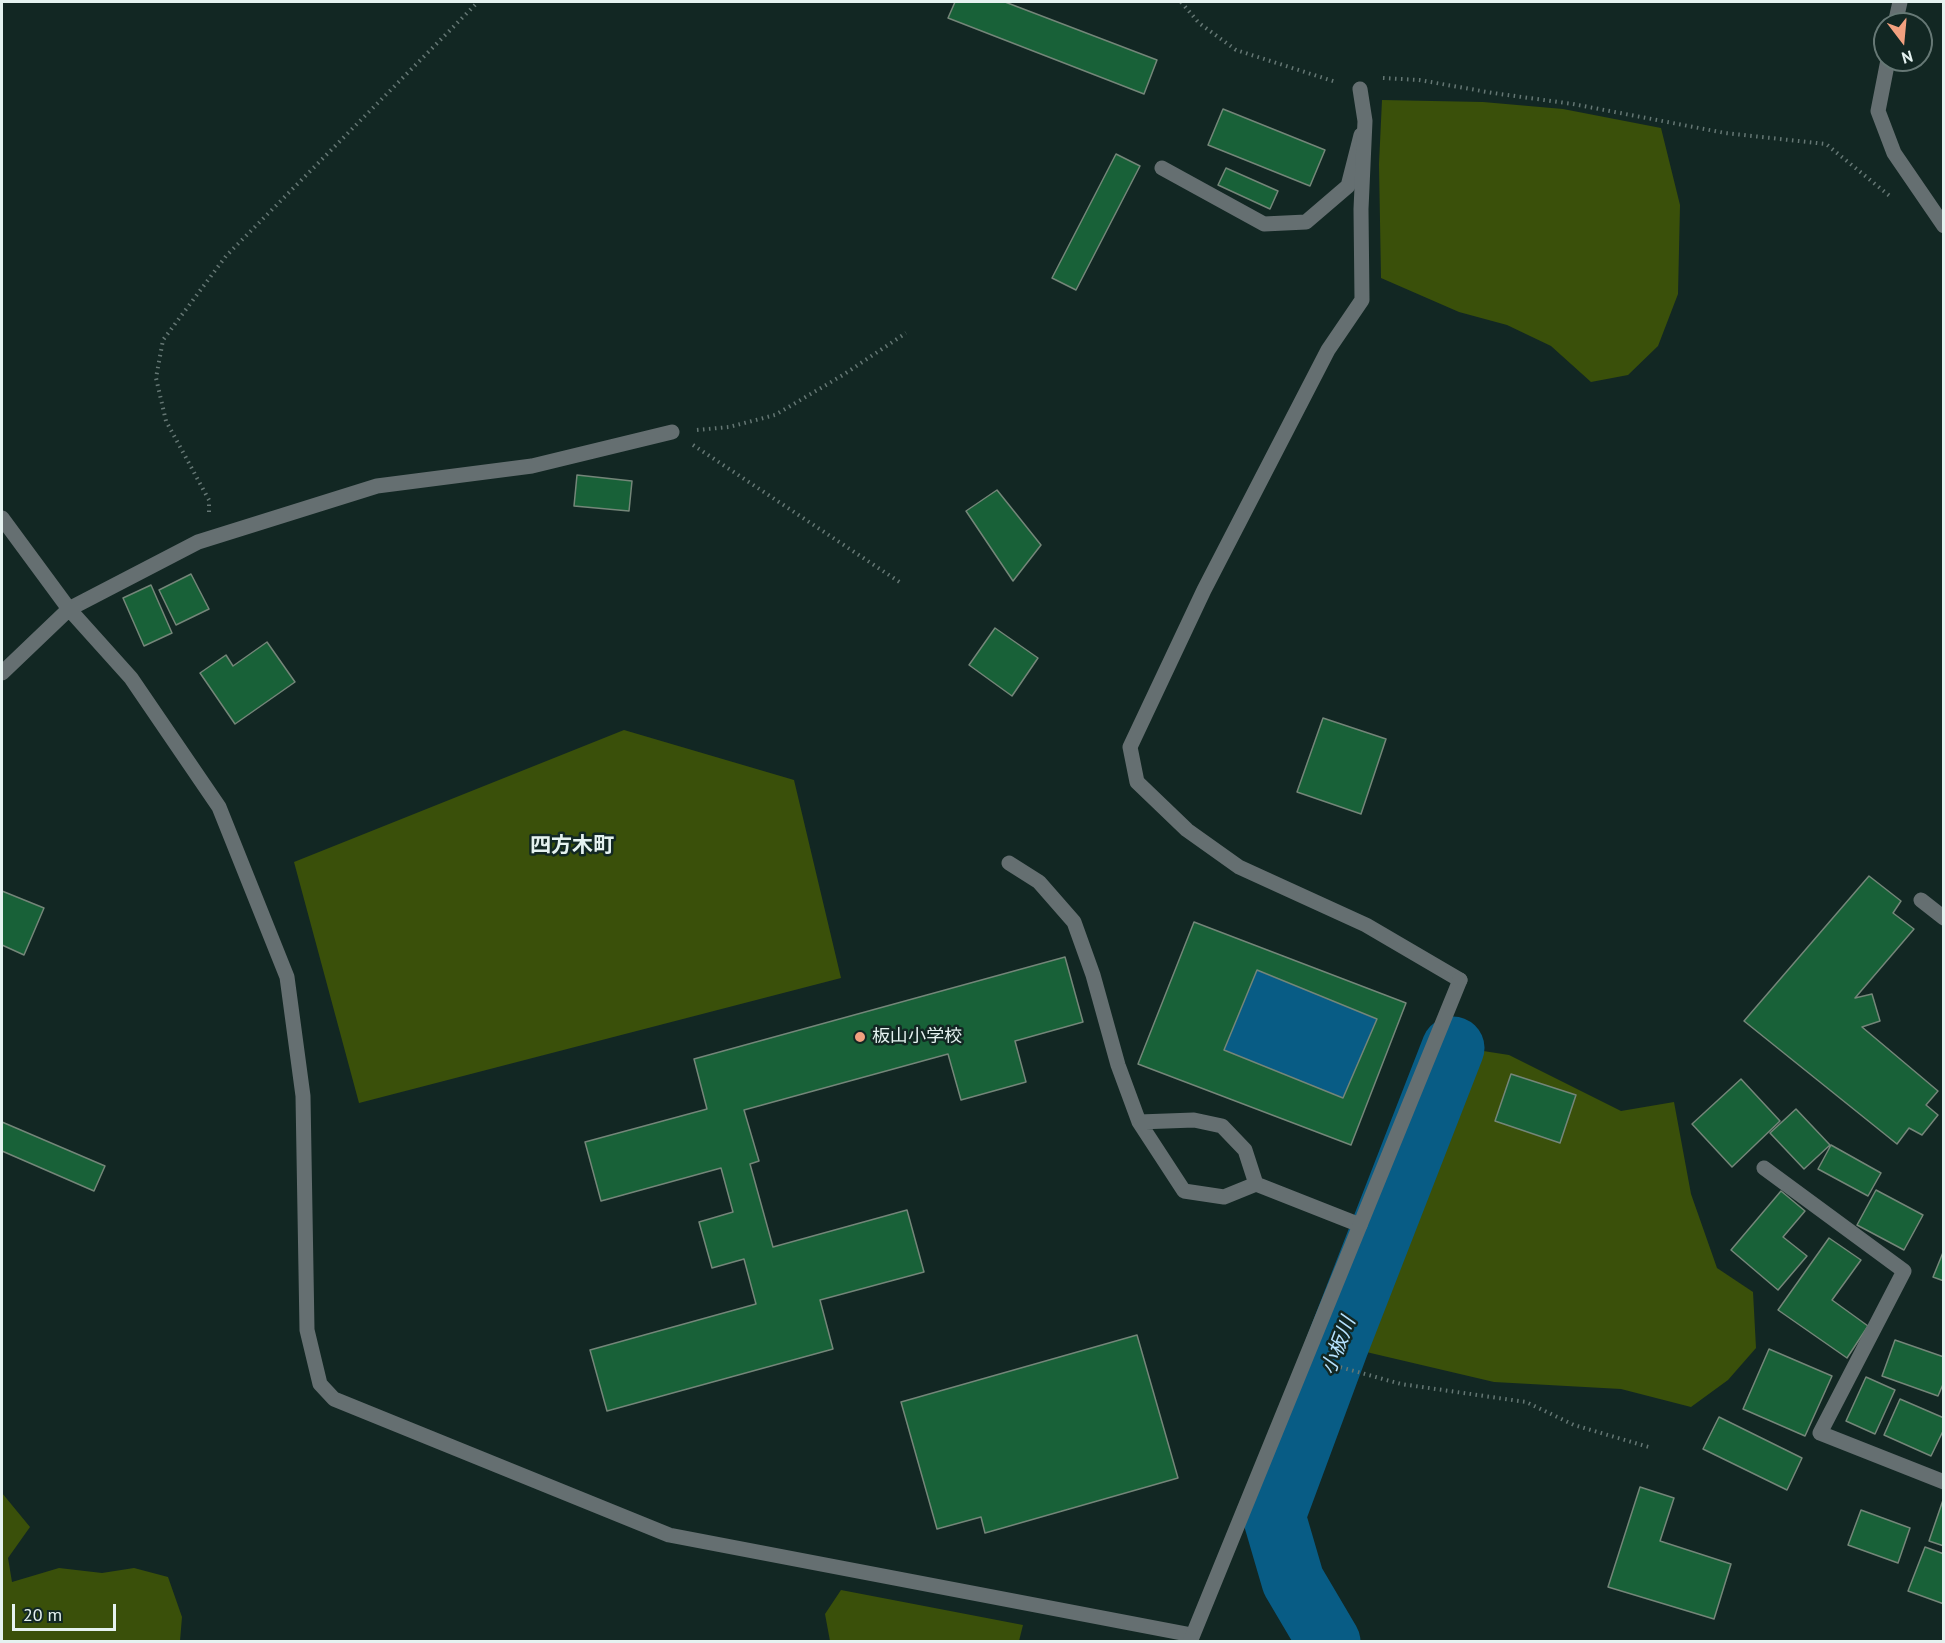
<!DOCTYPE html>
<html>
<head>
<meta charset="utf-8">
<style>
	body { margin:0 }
	#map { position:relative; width:1945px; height:1643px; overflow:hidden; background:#122723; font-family:"PT Sans",sans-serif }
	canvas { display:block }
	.frame { position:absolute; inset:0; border:3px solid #e5f2f0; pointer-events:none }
	.north { position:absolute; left:1873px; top:12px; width:60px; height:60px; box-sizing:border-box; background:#122723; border:2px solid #667875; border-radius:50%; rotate:164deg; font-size:16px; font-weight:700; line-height:24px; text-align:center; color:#e5f2f0 }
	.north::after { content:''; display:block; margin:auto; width:21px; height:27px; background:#f2a07f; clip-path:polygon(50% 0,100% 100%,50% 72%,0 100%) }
	.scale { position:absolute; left:12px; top:1604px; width:104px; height:27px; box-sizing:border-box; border:3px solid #e5f2f0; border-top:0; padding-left:8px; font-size:18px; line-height:21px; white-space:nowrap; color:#e5f2f0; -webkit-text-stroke:4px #122723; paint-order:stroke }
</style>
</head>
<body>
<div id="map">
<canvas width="1945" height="1643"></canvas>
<div class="frame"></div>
<div class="north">N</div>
<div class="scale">20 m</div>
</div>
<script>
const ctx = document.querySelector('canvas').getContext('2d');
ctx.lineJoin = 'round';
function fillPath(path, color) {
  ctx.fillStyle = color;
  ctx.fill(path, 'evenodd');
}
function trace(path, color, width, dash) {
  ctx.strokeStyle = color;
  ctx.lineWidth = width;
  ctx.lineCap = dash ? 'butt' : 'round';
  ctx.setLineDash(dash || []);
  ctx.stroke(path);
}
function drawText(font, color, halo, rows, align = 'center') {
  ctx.font = font + ' "PT Sans","Noto Sans JP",sans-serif';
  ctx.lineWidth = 5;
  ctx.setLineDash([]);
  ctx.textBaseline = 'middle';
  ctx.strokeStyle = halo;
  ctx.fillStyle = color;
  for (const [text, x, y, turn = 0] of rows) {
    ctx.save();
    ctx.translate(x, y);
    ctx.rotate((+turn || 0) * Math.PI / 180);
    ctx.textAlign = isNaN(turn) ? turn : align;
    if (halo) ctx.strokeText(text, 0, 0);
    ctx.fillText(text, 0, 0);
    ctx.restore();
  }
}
fillPath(new Path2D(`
	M1382,100L1483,102L1563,109L1661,128L1680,205L1678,294L1658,346L1628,375L1591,382L1551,346L1507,325L1459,312L1381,278L1379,164Z
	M624,730L794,780L841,978L359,1103L294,862Z
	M1464,1048L1509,1055L1621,1111L1674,1102L1691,1194L1717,1268L1753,1292L1756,1348L1728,1380L1691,1407L1621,1389L1494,1382L1345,1347Z
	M2,1493L30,1527L8,1558L12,1582L59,1568L102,1573L134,1568L168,1577L182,1617L180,1641H2Z
	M841,1590L1023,1625L1019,1641H830L825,1614Z`), '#3a500a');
fillPath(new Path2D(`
	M1257,970L1377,1019L1343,1098L1224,1050Z`), '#085c85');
trace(new Path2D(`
	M1329,1642L1293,1581L1274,1516L1337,1346L1453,1048`), '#085c85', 63);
const building = new Path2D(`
	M955,2H1005L1157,60L1144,94L948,18Z
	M1223,109L1325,150L1310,186L1208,145Z
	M1116,154L1140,166L1076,290L1052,278Z
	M1226,168L1278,191L1270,209L1218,185Z
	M577,475L632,481L629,511L574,506Z
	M997,490L1041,545L1013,581L966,511Z
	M191,574L209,609L176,625L159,590Z
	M151,585L172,633L144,646L123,598Z
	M995,628L1038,658L1012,696L969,665Z
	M267,642L295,682L235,724L200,673L226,655L233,666Z
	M1323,718L1386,739L1361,814L1297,792Z
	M1869,876L1901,901L1893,913L1914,929L1855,998L1872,994L1880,1021L1862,1027L1938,1091L1926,1105L1938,1115L1922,1135L1909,1128L1897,1144L1744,1021Z
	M2,891L44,908L24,955L2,945Z
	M1194,922L1406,1003L1351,1145L1138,1064ZM1257,970L1377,1019L1343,1098L1224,1050Z
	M1065,957L1083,1022L1015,1041L1026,1082L961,1100L948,1054L744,1110L759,1161L750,1164L773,1247L907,1210L924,1272L820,1300L833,1349L607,1411L590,1350L756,1304L744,1259L712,1268L699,1222L733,1212L721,1168L601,1201L585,1142L707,1109L694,1059Z
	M1511,1074L1576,1095L1560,1143L1495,1121Z
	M1741,1079L1780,1121L1732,1167L1692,1124Z
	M1796,1109L1830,1145L1804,1169L1770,1133Z
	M2,1122L105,1166L94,1191L2,1151Z
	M1831,1145L1881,1173L1868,1196L1818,1169Z
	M1876,1190L1923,1215L1904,1250L1857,1225Z
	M1781,1191L1805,1211L1783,1237L1807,1256L1778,1290L1731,1250Z
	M1829,1238L1861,1260L1832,1300L1868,1326L1847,1358L1778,1310Z
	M1944,1250V1281L1933,1277Z
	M1137,1335L1178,1478L985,1533L981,1517L937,1529L901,1402Z
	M1895,1340L1944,1357V1382L1938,1396L1882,1376Z
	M1769,1349L1832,1376L1805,1436L1743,1409Z
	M1866,1377L1895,1390L1875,1434L1846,1421Z
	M1900,1399L1944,1418V1429L1931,1456L1884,1435Z
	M1719,1417L1802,1458L1787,1490L1703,1449Z
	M1640,1487L1674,1498L1660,1541L1731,1564L1714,1619L1608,1587Z
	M1943,1500H1944V1546L1929,1541Z
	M1861,1510L1910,1528L1898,1563L1848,1545Z
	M1925,1547L1944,1554V1604L1908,1591Z`);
fillPath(building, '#186138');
trace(building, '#748679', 1.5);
trace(new Path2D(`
	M1181,2L1199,23L1236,50L1336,82
	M1383,78L1419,80L1493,93L1573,104L1725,133L1826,144L1891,197
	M697,430L729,427L775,415L843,375L906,333
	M693,445L901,583
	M209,512V500L166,421L156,378L163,340L226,256L478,2
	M1329,1364L1401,1384L1526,1402L1574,1425L1652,1448`), '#657774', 4, [1.5, 4.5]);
trace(new Path2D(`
	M1162,168L1264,224L1306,222L1348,186L1361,135
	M1009,863L1039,882L1074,922L1093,975L1118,1065L1139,1122L1184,1191L1224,1197L1256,1184L1360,1225
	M1921,900L1944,918
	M1139,1122L1194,1120L1222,1126L1245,1150L1256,1184`), '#656f71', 15);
trace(new Path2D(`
	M1895,24L1900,2
	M1888,60L1878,111L1894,153L1944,226
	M1360,89L1365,121L1361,209L1362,300L1328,350L1204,590L1130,747L1137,782L1187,830L1239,867L1366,925L1460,980
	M2,518L69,609L131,678L219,807L287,977L303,1096L307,1330L320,1384L334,1399L669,1535L1192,1635
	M2,673L69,609L198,542L377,486L532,466L672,432
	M1764,1168L1904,1271L1820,1433L1944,1482`), '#656f71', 15);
trace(new Path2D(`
	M1190,1642L1460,980`), '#656f71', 15);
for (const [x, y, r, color] of [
	[860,1037,6,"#f2a07f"]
]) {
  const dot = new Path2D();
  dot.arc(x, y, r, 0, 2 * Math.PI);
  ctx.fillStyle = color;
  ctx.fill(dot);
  trace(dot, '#122723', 2);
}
drawText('18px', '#e5f2f0', '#122723', [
	["板山小学校",872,1037]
], 'left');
drawText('italic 20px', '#b6e2ff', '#122723', [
	["小板川",1339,1346,-69]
]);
drawText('bold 21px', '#e5f2f0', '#122723', [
	["四方木町",572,846]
]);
</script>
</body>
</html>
